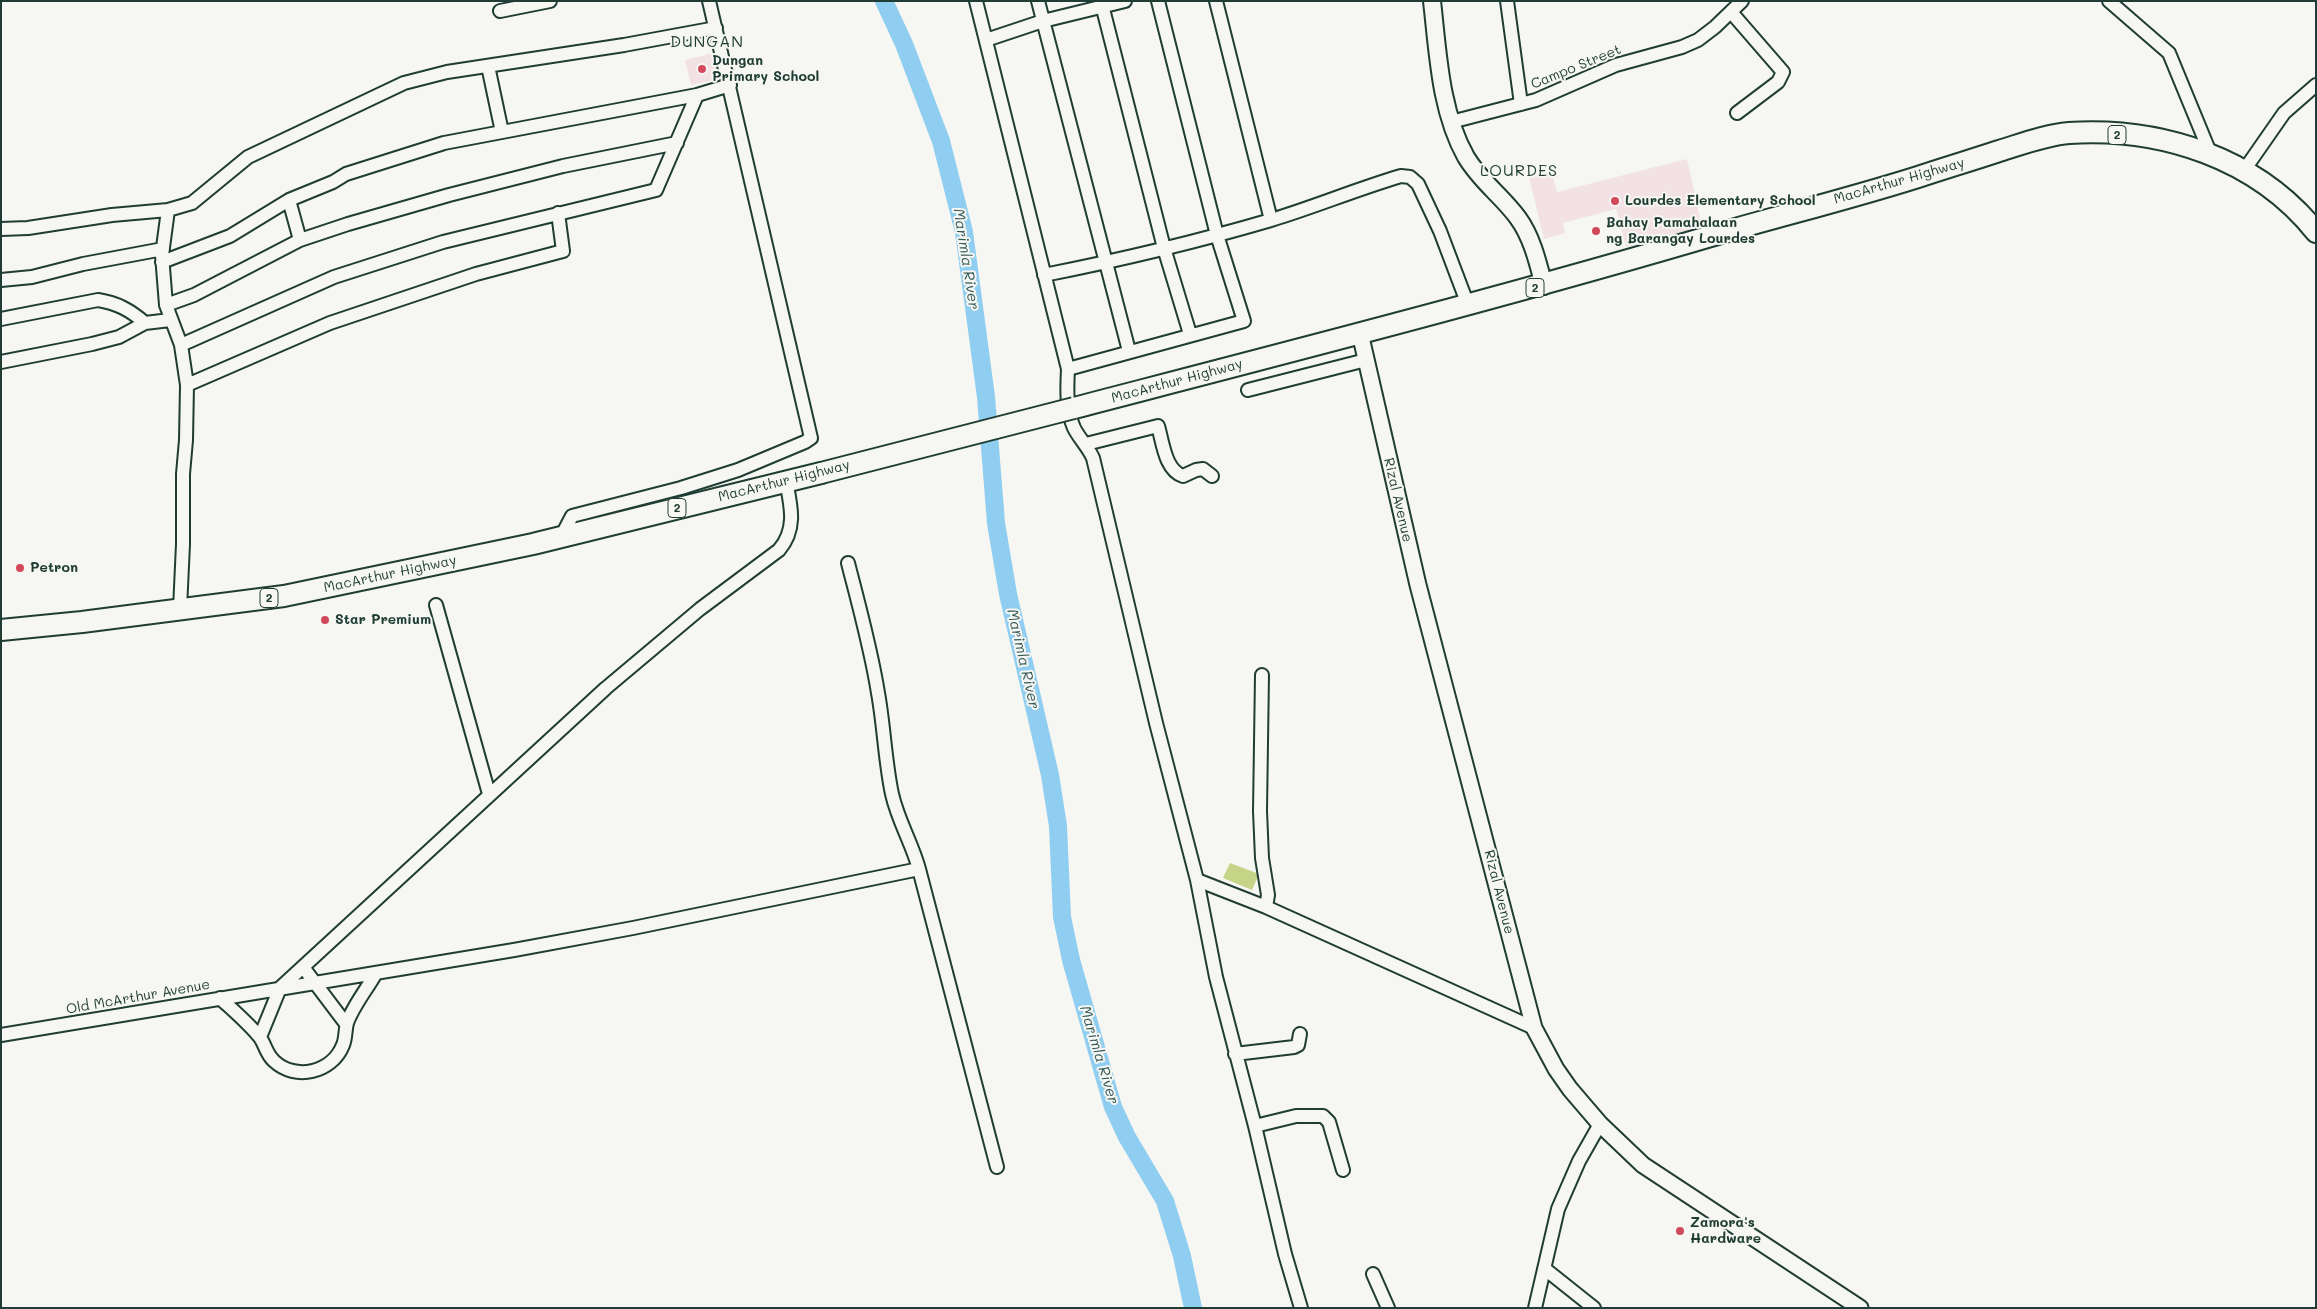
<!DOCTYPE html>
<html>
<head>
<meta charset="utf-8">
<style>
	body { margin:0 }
	#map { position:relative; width:2317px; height:1309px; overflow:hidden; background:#f6f6f2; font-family:Mali,sans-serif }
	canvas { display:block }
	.frame { position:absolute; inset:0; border:2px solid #1f3d34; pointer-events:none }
</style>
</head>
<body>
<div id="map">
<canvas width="2317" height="1309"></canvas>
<div class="frame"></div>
</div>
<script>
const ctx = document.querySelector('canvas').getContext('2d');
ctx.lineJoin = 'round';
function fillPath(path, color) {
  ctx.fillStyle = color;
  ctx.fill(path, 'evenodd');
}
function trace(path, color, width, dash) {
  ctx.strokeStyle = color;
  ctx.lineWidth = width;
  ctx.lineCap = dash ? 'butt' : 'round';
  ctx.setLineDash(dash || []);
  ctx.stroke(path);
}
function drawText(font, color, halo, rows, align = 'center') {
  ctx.font = font + ' Mali,sans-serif';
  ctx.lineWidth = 4;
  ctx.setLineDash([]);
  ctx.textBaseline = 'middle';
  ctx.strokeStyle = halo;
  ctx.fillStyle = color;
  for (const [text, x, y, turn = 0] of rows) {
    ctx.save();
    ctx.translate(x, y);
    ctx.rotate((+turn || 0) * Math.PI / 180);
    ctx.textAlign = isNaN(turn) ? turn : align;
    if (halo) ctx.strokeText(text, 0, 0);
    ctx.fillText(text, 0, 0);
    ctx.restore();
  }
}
fillPath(new Path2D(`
	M714,53L720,79L691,85L685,60Z
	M1687,159L1702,227L1626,247L1616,209L1563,223L1565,233L1544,239L1529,178L1552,173L1557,192Z`), '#f2e2e5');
fillPath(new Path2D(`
	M1230,863L1259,874L1252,890L1223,878Z`), '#c5d487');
trace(new Path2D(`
	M884,1L904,44L941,141L964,232L986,397L996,523L1008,594L1050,775L1058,826L1062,917L1071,960L1113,1107L1127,1137L1165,1201L1182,1256L1193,1308`), '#8fcef0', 18);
const minor = new Path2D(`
	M976,1L1068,369C1067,387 1066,410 1074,428C1079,438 1088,447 1093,458L1156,723L1197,880L1216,977L1255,1126L1285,1254L1301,1308
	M1038,1L1129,351
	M1101,1L1164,248L1190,334
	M1216,1L1271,220
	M1507,1L1521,104
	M2109,1L2169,53L2211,155
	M500,11L550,1
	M1731,12L1783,72L1778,82L1737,113
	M986,40L1043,21L1125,1
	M488,66L502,132
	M1451,122L1536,100L1616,65L1682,47L1698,40L1715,27L1742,1
	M2245,169L2284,113L2316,85
	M289,200L300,240
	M168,210L162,255L166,305L181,345L187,385L186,440L183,474V544L180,609
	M1,229L28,228L112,215L168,210L192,203L248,157L404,83L447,72L624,45L716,28
	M162,262L230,236L289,200L333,182L346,174L444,143L697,95L730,85
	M1044,275C1120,260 1196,242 1271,220C1314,207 1357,189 1401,176L1410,177L1418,184L1440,231L1468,305
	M1,280L32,277L83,264L163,249
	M166,305L194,295L300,240L348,224L449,195L563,166L677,143
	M1,319L98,300C117,303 130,310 145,323
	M181,345L334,277L443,242L656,190L697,95
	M1,362L92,344L119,337L145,323L170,320
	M1068,369L1244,321L1217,235L1158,1
	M187,385L330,323L476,274L563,251L558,213
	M1248,390L1366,360
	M1086,444L1158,426C1163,443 1165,470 1183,476L1196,470L1203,469L1212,476
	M561,537L572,516L681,488L738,470L805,442L811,438L709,1
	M848,563C859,606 871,649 878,693C884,726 885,761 892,794C898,821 912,843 919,869L997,1167
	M436,605L489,794
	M1262,675L1260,811L1262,858L1268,895L1266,907
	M1197,880L1266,907L1534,1028
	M303,967L346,1024
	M220,998C233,1010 247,1022 258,1035C265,1042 265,1053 274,1061C295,1081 332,1073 343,1045C346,1038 345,1030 347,1023C353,1006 367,989 376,973
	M1,1035L514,950L633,928L919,869
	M260,1037L280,988L606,688L700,609L779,550C797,529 791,506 786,481
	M1235,1054L1294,1047L1298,1045L1300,1034
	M1255,1126L1296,1116H1323L1329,1122L1343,1170
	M1545,1269L1594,1308
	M1373,1274L1388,1308
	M1535,1308L1558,1209L1579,1161L1600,1124`);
const tertiary = new Path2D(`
	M1360,333L1418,585L1534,1028L1556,1069L1570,1089L1600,1124L1643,1165L1860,1308`);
const secondary = new Path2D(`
	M1432,1C1438,53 1440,111 1466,157C1481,182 1502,196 1518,218C1532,237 1538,263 1544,286`);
const trunk = new Path2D(`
	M1074,408C1293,351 1512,295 1728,231C1791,213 1855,197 1918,177C1945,168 1972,160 1999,151C2022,144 2045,135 2069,133C2161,127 2257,158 2316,232
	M1,630L82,622L284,596L533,544L821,473`);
trace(minor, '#1f3d34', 16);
trace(tertiary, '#1f3d34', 19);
trace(secondary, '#1f3d34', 20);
trace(trunk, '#1f3d34', 24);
trace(minor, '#f6f6f2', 12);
trace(tertiary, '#f6f6f2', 15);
trace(secondary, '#f6f6f2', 16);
trace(trunk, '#f6f6f2', 20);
const trunkBridge = new Path2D(`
	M821,473L1074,408`);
trace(trunkBridge, '#1f3d34', 24, []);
trace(trunkBridge, '#f6f6f2', 20);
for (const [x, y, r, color] of [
	[702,69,5,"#d1495b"],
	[1615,201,5,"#d1495b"],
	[1596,231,5,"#d1495b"],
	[20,568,5,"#d1495b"],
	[325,620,5,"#d1495b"],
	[1680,1231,5,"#d1495b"]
]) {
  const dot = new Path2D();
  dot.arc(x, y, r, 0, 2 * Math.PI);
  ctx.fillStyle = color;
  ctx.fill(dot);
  trace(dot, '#f6f6f2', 2);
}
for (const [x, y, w] of [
	[2117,135,18],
	[1535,288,18],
	[677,508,18],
	[269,598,18]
]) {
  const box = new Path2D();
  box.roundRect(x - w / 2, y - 9.5, w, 19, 4);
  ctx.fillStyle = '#f6f6f2';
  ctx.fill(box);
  trace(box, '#1f3d34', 1);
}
drawText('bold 12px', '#1f3d34', null, [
	["2",2117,135],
	["2",1535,288],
	["2",677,508],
	["2",269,598]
]);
drawText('bold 14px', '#1f3d34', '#f6f6f2', [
	["Dungan",712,61],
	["Primary School",712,77],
	["Lourdes Elementary School",1625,201],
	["Bahay Pamahalaan",1606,223],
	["ng Barangay Lourdes",1606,239],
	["Petron",30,568],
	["Star Premium",335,620],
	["Zamora's",1690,1223],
	["Hardware",1690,1239]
], 'left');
drawText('14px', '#1f3d34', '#f6f6f2', [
	["Campo Street",1576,67,-22],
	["MacArthur Highway",1899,181,-16],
	["MacArthur Highway",1177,381,-15],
	["MacArthur Highway",784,481,-14],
	["Rizal Avenue",1398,500,77],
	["MacArthur Highway",390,574,-12],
	["Rizal Avenue",1499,892,76],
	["Old McArthur Avenue",138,997,-10]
]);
drawText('italic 15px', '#355a5a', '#f6f6f2', [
	["Marimla River",966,259,81],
	["Marimla River",1023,659,77],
	["Marimla River",1099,1055,73]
]);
ctx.letterSpacing = '1px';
drawText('16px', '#1f3d34', '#f6f6f2', [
	["DUNGAN",707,42],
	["LOURDES",1519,171]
]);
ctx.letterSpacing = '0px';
</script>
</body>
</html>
